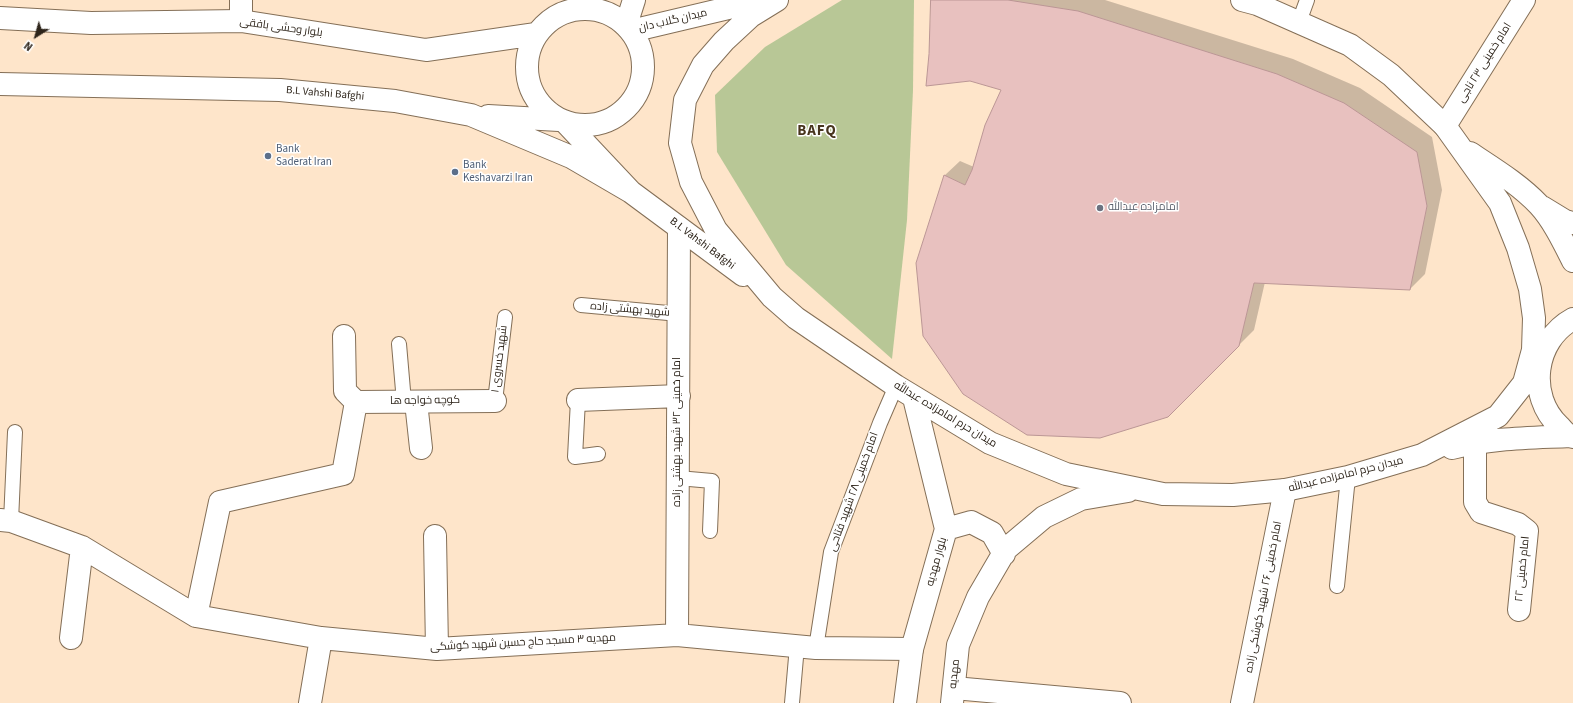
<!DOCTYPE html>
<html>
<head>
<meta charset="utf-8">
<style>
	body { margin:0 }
	#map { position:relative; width:1573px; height:703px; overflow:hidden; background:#fee5ca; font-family:"Source Sans 3",sans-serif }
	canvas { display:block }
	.north { position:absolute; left:16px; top:16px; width:40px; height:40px; -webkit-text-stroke:3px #fff; paint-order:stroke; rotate:217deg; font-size:11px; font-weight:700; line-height:16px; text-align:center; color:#2d241a }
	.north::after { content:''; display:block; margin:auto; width:14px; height:18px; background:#2d241a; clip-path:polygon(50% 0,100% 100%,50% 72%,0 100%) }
</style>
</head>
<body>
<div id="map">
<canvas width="1573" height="703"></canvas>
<div class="north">N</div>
</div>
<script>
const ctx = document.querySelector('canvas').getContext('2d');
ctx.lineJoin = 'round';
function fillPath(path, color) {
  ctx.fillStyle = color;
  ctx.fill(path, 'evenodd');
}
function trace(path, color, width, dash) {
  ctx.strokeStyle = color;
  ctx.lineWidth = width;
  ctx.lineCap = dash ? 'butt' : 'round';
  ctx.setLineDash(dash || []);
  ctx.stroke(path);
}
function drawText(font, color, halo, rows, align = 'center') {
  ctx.font = font + ' "Source Sans 3",Cairo,sans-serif';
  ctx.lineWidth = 3;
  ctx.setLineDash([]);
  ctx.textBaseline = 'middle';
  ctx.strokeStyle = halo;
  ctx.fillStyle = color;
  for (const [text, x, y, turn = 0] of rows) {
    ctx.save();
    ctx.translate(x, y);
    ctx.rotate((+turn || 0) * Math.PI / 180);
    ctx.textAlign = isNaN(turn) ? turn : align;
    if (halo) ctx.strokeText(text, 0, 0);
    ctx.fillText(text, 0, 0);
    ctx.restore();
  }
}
fillPath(new Path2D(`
	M842,0H914L913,90L907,220L892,359L786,265L717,152L715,95L765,47Z`), '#b8c796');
fillPath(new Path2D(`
	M932,0H1105L1293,59L1360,88L1432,137L1442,190L1425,274L1410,289L1265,282L1254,330L1168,416L944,176L960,161L974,167L1002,89L930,54Z`), '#0003');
const building = new Path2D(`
	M931,0H1008L1078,11L1277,74L1344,103L1417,152L1427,206L1410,290L1254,283L1239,346L1168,417L1100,438L1027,435L963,394L923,336L916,263L944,175L965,185L972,170L985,125L1001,90L970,81L926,86L929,54Z`);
fillPath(building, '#e8c1bf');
trace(building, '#bb9695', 1);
const lane = new Path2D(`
	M1299,22L1307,0
	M581,305L679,314
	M399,344L404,402
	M578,400L575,457L598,454
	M495,401L505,317
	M678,478L712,481L710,531
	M11,521L15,432
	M1337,586L1348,477
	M816,648L831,552L880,423L896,386
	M792,703L797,646`);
const street = new Path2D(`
	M241,0V21
	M1445,126L1524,0
	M344,336L345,391L356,402
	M578,400L679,396
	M356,402L495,401
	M416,402L421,448
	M1475,442V502L1481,512L1518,524L1527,531L1519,610
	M0,520L11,521L82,547L196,616L321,638L437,649L677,635L816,648L912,649
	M435,536L437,649
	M196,616L220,502L343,474L356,402
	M677,635L679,228
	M71,638L82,547
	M954,688L1120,703
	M310,703L321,638
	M1242,703L1285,490`);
const secondary = new Path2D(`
	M777,0L751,16L724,41L703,65L685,100L680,143L691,182L716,230L772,297L796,318L896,386L990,443L1066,474L1163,494L1233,495L1285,490L1348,477L1422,455L1498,416L1524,383L1533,350L1534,318L1530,289L1518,248L1500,203L1445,126L1391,75L1350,45L1257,4L1242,0
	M527 67a58 58 0 1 1 116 0a58 58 0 1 1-116 0Z
	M0,18L91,23L241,21L426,50L536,34
	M626,25L634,0
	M631,31L762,0
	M0,84L280,90L395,101L471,115L571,157L631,192
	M488,116L559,120
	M566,123L631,192L743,275
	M1470,153C1494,169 1519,184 1539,205C1553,220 1564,243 1573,261
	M1542,207L1565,221L1573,223
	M1573,319C1534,340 1527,396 1559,426C1563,430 1567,436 1573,437
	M1452,448C1491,438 1530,438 1570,436
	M946,529L971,522L992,533L1004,554
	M905,703L912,649L946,529L914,398
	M952,703L958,645L978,597L1006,549L1044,517L1081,499L1128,491`);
trace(lane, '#846f57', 16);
trace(street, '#846f57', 24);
trace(secondary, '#846f57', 24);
trace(lane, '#fff', 14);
trace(street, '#fff', 22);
trace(secondary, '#fff', 22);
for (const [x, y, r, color] of [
	[268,156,4,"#5c6f8a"],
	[455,172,4,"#5c6f8a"],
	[1100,208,4,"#6b7280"]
]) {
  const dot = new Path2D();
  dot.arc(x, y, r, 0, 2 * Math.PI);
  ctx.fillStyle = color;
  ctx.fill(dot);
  trace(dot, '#fff', 1.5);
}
drawText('11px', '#2d241a', '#fff', [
	["میدان گلاب دان",673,21,-13],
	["بلوار وحشی بافقی",281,28,8],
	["امام خمینی ۲۳ ناجی",1485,63,-58],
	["B.L Vahshi Bafghi",325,94,5],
	["B.L Vahshi Bafghi",702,244,37],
	["شهید بهشتی زاده",630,310,5],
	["شهید خسروی ۱",500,359,-83],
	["کوچه خواجه ها",425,401,-1],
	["میدان حرم امامزاده عبدالله",945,415,31],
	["امام خمینی ۳۲ شهید بهشتی زاده",678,432,-90],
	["میدان حرم امامزاده عبدالله",1346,475,-14],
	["امام خمینی ۲۸ شهید فتاحی",854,492,-70],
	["بلوار مهدیه",937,562,-74],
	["امام خمینی ۲۲",1523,569,-84],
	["امام خمینی ۲۶ شهید کوشکی زاده",1264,597,-79],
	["مهدیه ۳ مسجد حاج حسین شهید کوشکی",523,643,-3],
	["مهدیه",955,674,-84]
]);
drawText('11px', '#4e5e75', '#fff', [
	["Bank",276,150],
	["Saderat Iran",276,163],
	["Bank",463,166],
	["Keshavarzi Iran",463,179]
], 'left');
drawText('11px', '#5b616d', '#fff', [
	["امامزاده عبدالله",1108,208]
], 'left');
ctx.letterSpacing = '1px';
drawText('bold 15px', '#48351e', '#fff', [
	["BAFQ",817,132]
]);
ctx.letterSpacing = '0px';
</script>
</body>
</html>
